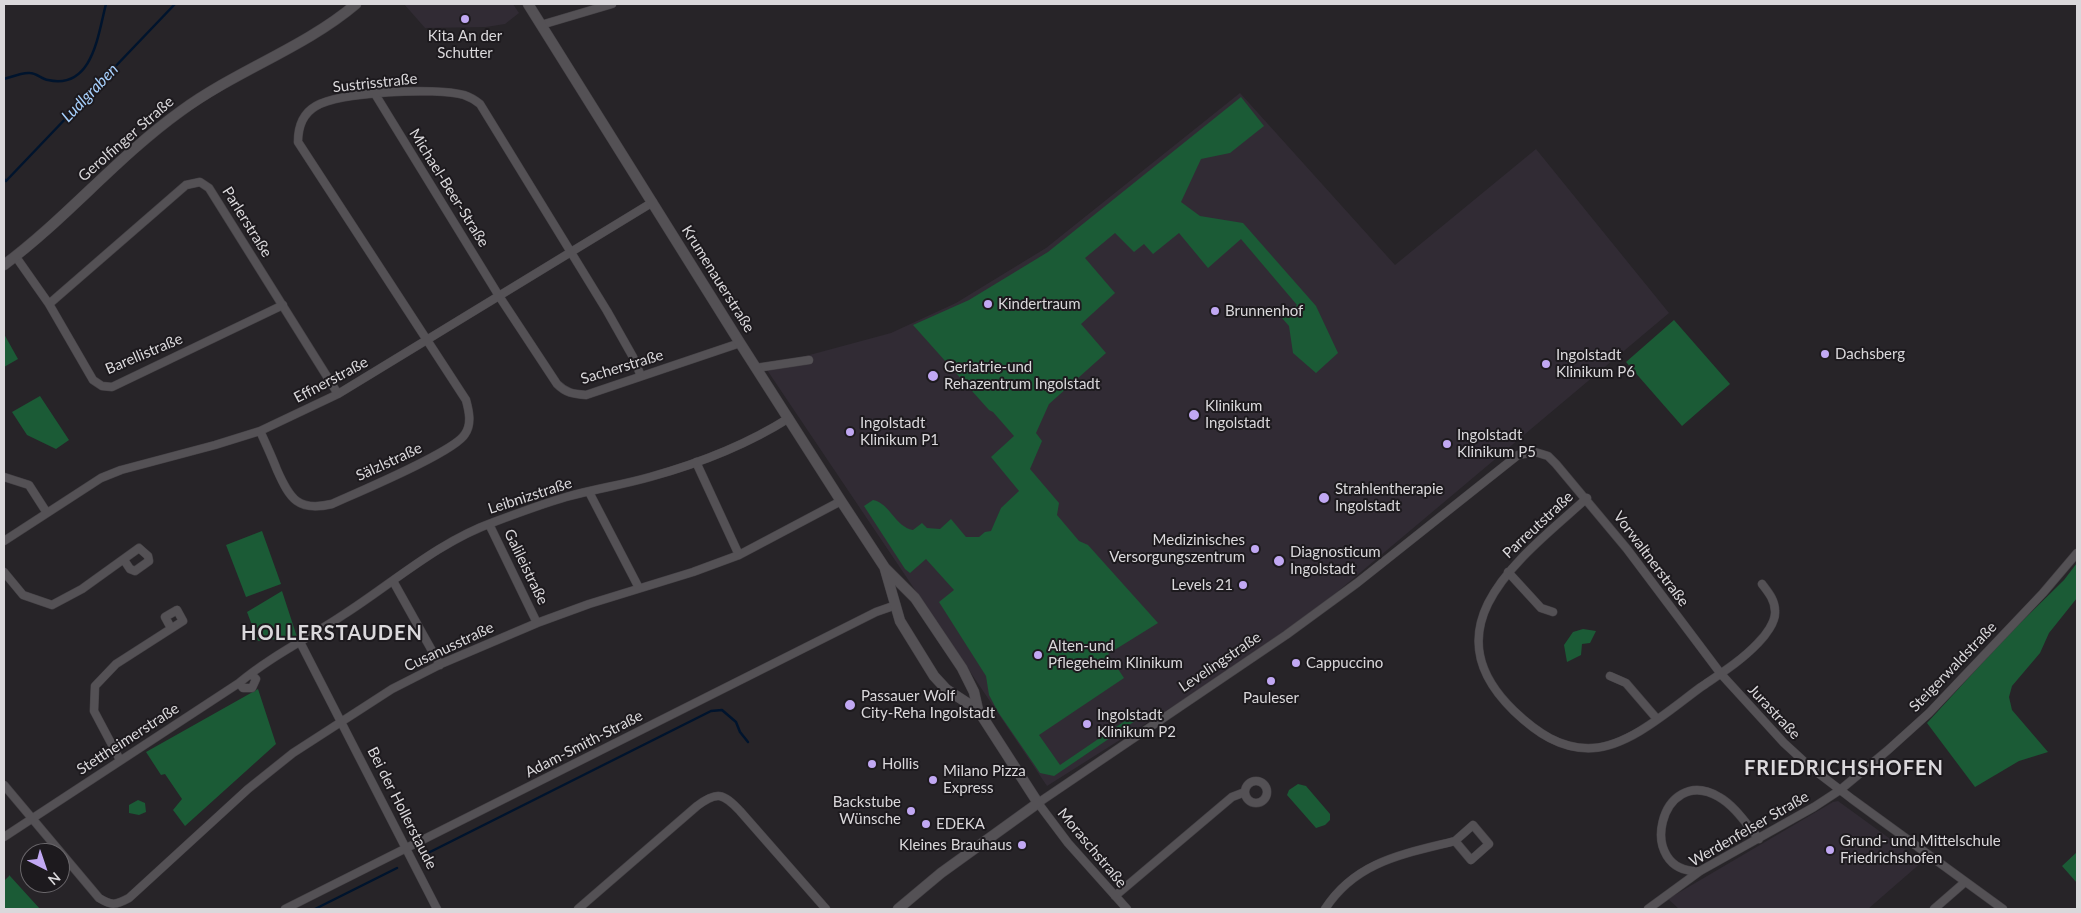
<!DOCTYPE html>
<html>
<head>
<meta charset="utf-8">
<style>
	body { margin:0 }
	#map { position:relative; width:2081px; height:913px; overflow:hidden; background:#272428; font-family:Lato,sans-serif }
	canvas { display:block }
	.frame { position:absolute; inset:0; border:5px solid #dad8db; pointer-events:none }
	.north { position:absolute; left:20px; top:843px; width:50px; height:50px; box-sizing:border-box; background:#1d1a1e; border:1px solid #69666a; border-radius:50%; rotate:139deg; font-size:14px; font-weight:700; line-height:20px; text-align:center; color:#dad8db }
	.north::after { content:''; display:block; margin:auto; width:18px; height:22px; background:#c1a8f3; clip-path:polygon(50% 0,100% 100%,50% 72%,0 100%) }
</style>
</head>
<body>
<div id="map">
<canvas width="2081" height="913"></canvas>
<div class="frame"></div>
<div class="north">N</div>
</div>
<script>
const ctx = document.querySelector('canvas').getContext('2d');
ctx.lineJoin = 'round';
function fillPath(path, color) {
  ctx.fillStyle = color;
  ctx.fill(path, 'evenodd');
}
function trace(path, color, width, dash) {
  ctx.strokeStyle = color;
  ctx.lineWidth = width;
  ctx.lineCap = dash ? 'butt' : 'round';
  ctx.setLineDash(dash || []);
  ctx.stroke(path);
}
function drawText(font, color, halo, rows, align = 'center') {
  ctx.font = font + ' Lato,sans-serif';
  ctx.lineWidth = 4;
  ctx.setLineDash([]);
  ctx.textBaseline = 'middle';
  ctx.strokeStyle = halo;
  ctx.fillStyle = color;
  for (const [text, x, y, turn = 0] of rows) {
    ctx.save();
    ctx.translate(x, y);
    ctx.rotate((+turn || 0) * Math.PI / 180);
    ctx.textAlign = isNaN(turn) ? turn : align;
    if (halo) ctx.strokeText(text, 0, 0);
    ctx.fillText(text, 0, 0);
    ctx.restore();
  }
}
fillPath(new Path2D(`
	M404,4H513L519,13L505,24L486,27L425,28Z
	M1240,93L1395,265L1536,149L1669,313L1286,635L1047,786L765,367L891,333L956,303L1046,248Z
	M1838,801L1922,862L1868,909H1679L1668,899L1833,802Z`), '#312b34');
fillPath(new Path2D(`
	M1241,97L1264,126L1230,153L1201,159L1181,202L1200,216L1243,223L1316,306L1338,353L1316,373L1293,353L1289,326L1282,318L1297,305L1241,239L1208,268L1179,233L1153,254L1144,244L1134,252L1115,233L1085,258L1115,293L1081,324L1106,353L1049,404L1036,433L1042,441L1030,469L1059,503L1057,515L1079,541L1088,545L1158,623L1108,654L1124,678L1039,735L1060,765L1135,714L1138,719L1054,776L1040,773L998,712L989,695L986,676L939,602L954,590L926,559L910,573L905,569L864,506L873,500C890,503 895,527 913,530L922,523L927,528L940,529L951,519L966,537H979L985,532L991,531L1001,508L1019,491L991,457L1014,436L993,412L989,410L913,325L969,300L1048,252Z
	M1674,320L1730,384L1682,426L1626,362Z
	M4,334L18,359L4,367Z
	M40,396L69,440L56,449L27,435L12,412Z
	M262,531L281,584L246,597L226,545Z
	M2077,563V598L2049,633L2040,653L2012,686L2009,697L2012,710L2048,752L2019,761L1975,787L1927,723L2006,637L2064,580Z
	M282,591L297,637L258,641L247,612Z
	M1583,629L1596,631L1590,643L1582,644L1581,655L1567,662L1564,645L1573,632Z
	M258,689L276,744L185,826L173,810L182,799L165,774L161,775L146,752Z
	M1298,784L1306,786L1330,814V820L1325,825L1316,828L1287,795L1289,790Z
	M138,800L145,803L146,812L139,815L129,813V805Z
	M2077,852V883L2062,866Z
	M10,875V876L40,909H4V881Z`), '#1b5b36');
trace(new Path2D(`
	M4,79C11,77 23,72 30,73C36,73 42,79 48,80C93,90 98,34 106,4
	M4,179L6,181L175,4
	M426,854L711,711L722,710L736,722L740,732L748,742
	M315,909L397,868`), '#00142d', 2.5);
const street = new Path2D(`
	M541,25L612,4
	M375,94L499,296L557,384C566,393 573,394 586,395L740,343
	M16,257L49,304L93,380L102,386L112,387L283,305
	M49,304L186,185L200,182L209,188L338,394
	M756,368L809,360
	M260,431C266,444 272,457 277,470C290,499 298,512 332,504C356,493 455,452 465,434C472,424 469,411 466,400L298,142C298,127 302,114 316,106C340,92 436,87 464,95C470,97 475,100 480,104L607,311L633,357L641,376
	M696,462L739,555
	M4,477L29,485L47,513
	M589,492L639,588
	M1587,498C1524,555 1425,625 1514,711C1536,732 1561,750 1593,748C1630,746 1672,708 1701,687C1720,674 1741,661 1758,643C1765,636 1776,622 1775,611C1775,600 1768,592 1762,584
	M489,524L537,623
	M4,541L101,478L121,470L215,445L260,431L338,394L653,202
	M4,572L23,595L52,605L82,589L139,548L148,556L149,561L135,571L130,569L124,560
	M1508,572L1541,608L1553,612
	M393,581L440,665
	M300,642L437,909
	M1610,676L1626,683L1657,719
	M239,683L243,688H252L256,679L251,674
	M120,760L94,711L95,686L116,664L183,621L177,610L165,617L171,628
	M1245 792a11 11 0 1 1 22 0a11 11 0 1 1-22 0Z
	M4,785L99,898C112,906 116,905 129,898L248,789L293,753L392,689L443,663L537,623L589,604L693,572L739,555L841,501
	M1473,825L1489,844L1471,860L1455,841Z
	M4,837L239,683C271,656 309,638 343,615C393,583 438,542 494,522C518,513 542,504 566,497C594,489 622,485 650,477C697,464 748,444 789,418
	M1700,871C1634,874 1660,762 1719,797C1735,806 1747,825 1759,839
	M1115,896L1232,797L1245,792
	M285,909L876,612L896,605
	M578,909L697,806C717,791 723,793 740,811L826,909
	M1127,909L1068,843L1038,803L1286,635L1357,583L1518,455L1535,452L1548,456L1556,464L1627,549L1721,674L1784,743L1809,766L1852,799L2003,909
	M1325,909C1356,861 1404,854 1455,841
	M1648,909L1700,871L1814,807L1840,790L1888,750L1929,713L2043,593L2077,553
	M1934,909L1965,882`);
const secondary = new Path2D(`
	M528,4L740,343L841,501L885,568L915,598L962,668L974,692L978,710L1038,803L941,873L898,909
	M4,265C67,218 117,157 181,111C237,70 304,48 356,4
	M885,569L900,621L934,676L946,689L978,710`);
trace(street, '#454246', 9);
trace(secondary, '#454246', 11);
trace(street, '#545155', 8);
trace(secondary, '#545155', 10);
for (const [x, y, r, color] of [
	[465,19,5,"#c1a8f3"],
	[988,304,5,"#c1a8f3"],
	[1215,311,5,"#c1a8f3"],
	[1825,354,5,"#c1a8f3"],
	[1546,364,5,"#c1a8f3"],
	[933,376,6,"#c1a8f3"],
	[1194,415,6,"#c1a8f3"],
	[850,432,5,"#c1a8f3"],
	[1447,444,5,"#c1a8f3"],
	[1324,498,6,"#c1a8f3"],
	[1255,549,5,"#c1a8f3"],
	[1279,561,6,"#c1a8f3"],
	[1243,585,5,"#c1a8f3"],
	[1038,655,5,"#c1a8f3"],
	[1296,663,5,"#c1a8f3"],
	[1271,681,5,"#c1a8f3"],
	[850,705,6,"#c1a8f3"],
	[1087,724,5,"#c1a8f3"],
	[872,764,5,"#c1a8f3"],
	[933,780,5,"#c1a8f3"],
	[911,811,5,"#c1a8f3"],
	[926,824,5,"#c1a8f3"],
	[1022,845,5,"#c1a8f3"],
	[1830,850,5,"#c1a8f3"]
]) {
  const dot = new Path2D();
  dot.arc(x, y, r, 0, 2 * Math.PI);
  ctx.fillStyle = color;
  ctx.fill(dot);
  trace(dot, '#1d1a1e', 2);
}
drawText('15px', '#dad8db', '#1d1a1e', [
	["Kita An der",465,36,"center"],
	["Schutter",465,53,"center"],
	["Kindertraum",998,304],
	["Brunnenhof",1225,311],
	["Dachsberg",1835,354],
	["Ingolstadt",1556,355],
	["Klinikum P6",1556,372],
	["Geriatrie-und",944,367],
	["Rehazentrum Ingolstadt",944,384],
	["Klinikum",1205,406],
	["Ingolstadt",1205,423],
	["Ingolstadt",860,423],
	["Klinikum P1",860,440],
	["Ingolstadt",1457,435],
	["Klinikum P5",1457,452],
	["Strahlentherapie",1335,489],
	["Ingolstadt",1335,506],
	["Medizinisches",1245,540,"right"],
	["Versorgungszentrum",1245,557,"right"],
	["Diagnosticum",1290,552],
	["Ingolstadt",1290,569],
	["Levels 21",1233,585,"right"],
	["Alten-und",1048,646],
	["Pflegeheim Klinikum",1048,663],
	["Cappuccino",1306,663],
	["Passauer Wolf",861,696],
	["City-Reha Ingolstadt",861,713],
	["Pauleser",1271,698,"center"],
	["Ingolstadt",1097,715],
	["Klinikum P2",1097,732],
	["Hollis",882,764],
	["Milano Pizza",943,771],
	["Express",943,788],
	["Backstube",901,802,"right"],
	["Wünsche",901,819,"right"],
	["EDEKA",936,824],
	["Grund- und Mittelschule",1840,841],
	["Friedrichshofen",1840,858],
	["Kleines Brauhaus",1012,845,"right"]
], 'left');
drawText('15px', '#dad8db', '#1d1a1e', [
	["Sustrisstraße",375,83,-6],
	["Gerolfinger Straße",126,139,-41],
	["Michael-Beer-Straße",449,188,58],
	["Parlerstraße",247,222,58],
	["Krumenauerstraße",718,279,58],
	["Barellistraße",144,354,-23],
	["Sacherstraße",622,367,-17],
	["Effnerstraße",331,380,-28],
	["Sälzlstraße",389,462,-25],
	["Leibnizstraße",530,496,-18],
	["Parreutstraße",1538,525,-43],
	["Vorwaltnerstraße",1651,559,53],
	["Galileistraße",526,567,64],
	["Cusanusstraße",449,647,-25],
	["Levelingstraße",1220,662,-34],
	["Steigerwaldstraße",1953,667,-46],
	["Jurastraße",1774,712,47],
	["Stettheimerstraße",128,739,-33],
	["Adam-Smith-Straße",584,744,-27],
	["Bei der Hollerstaude",402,808,63],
	["Werdenfelser Straße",1749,829,-30],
	["Moraschstraße",1092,848,50]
]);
drawText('italic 16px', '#a7d0fd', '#1d1a1e', [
	["Ludlgraben",90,93,-46]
]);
ctx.letterSpacing = '1px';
drawText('bold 20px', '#dad8db', '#1d1a1e', [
	["HOLLERSTAUDEN",332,634],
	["FRIEDRICHSHOFEN",1844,769]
]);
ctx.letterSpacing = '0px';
</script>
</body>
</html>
